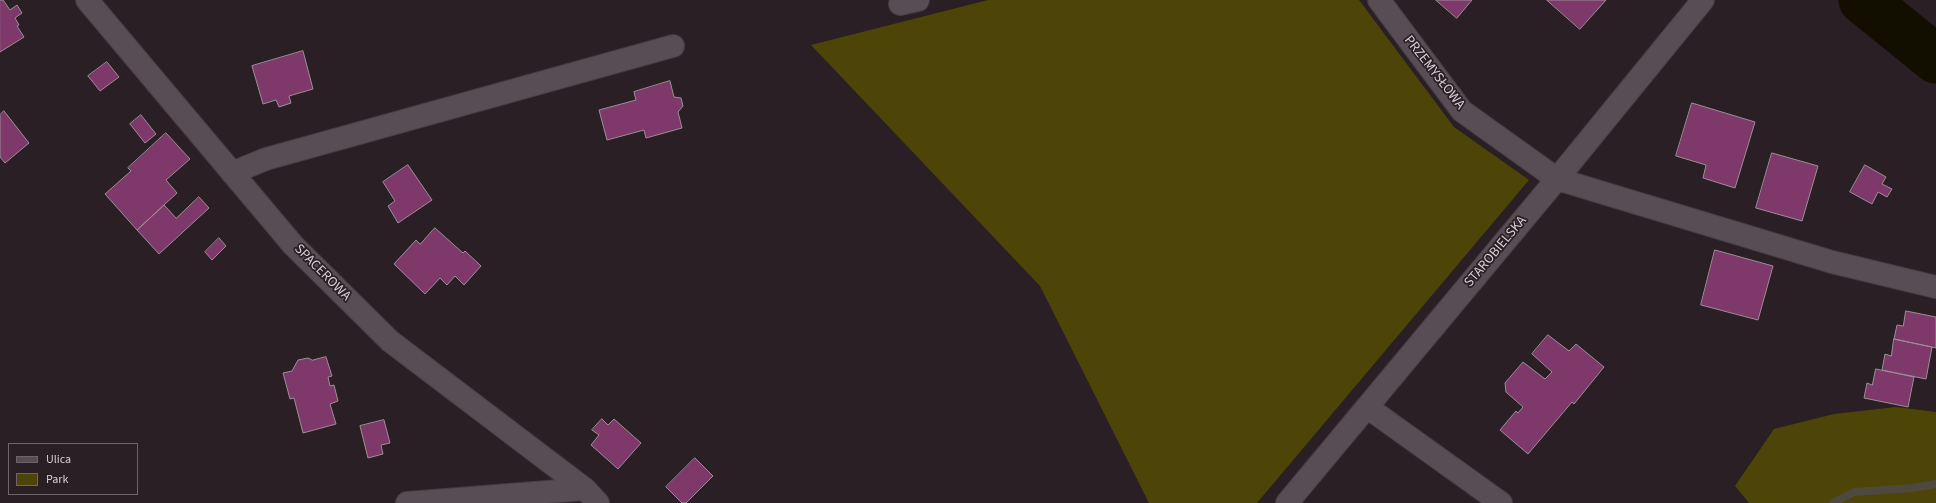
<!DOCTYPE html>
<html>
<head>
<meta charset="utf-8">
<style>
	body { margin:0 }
	#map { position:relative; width:1936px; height:503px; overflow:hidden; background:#291f25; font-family:"Source Sans 3",sans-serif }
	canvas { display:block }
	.legend { position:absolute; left:8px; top:443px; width:130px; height:52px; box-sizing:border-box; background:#291f25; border:1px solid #6e656b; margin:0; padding:5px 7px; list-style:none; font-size:12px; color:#d6cfd3 }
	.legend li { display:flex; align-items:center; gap:8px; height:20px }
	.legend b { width:20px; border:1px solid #6e656b }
</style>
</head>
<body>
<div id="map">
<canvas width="1936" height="503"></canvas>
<ul class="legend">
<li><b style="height:5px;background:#584d54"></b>Ulica</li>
<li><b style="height:11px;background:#4c4507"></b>Park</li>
</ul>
</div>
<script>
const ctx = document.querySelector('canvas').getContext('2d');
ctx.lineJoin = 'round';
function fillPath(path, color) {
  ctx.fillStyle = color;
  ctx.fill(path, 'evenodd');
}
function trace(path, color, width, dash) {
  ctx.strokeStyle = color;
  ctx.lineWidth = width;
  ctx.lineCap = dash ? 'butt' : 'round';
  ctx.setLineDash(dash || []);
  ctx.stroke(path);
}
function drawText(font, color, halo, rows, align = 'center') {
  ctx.font = font + ' "Source Sans 3",sans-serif';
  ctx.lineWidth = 3.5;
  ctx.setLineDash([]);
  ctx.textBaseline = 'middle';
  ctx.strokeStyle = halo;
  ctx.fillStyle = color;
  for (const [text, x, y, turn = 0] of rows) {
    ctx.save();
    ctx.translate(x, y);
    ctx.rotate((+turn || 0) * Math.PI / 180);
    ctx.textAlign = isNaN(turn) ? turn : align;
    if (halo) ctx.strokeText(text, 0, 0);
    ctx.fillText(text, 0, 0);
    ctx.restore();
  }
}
fillPath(new Path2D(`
	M988,0H1359L1454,127L1529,180L1257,503H1149L1040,286L811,45Z
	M1896,407L1936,412V503H1749L1735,486L1774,429L1834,414Z`), '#4c4507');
trace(new Path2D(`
	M1833,503L1854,492L1913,488L1936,484`), '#4d493f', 8);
trace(new Path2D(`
	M1863,0L1936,59`), '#120f00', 49);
const building = new Path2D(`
	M0,0H3L10,10L17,5L22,13L15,18L19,25L17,26L24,37L0,52Z
	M1436,0H1472L1457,18Z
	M1547,0H1606L1580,29Z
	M303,51L313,89L289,96L291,103L279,107L276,100L263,104L252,66Z
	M107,62L119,77L100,91L88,76Z
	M670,81L674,97L681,98L683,106L678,112L682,128L646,138L644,130L607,140L599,110L636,100L634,92Z
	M1692,103L1755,122L1735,188L1703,178L1706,165L1676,156Z
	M4,111L29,143L5,163L0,157V115Z
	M141,115L156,134L145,143L130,124Z
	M166,133L190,159L166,180L177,193L137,230L105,194L131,171L128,168Z
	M1772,153L1818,166L1802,221L1756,208Z
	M408,165L432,200L398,223L388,206L395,201L383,182Z
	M1865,165L1886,177L1882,184L1892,189L1887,197L1878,192L1872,204L1850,192Z
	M199,197L209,208L159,254L137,230L164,205L176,218Z
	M435,228L463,253L465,251L481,266L464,285L455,276L447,285L440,278L425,294L394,264L416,240L420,244Z
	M219,238L226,246L212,260L205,252Z
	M1715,250L1773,266L1758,320L1701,305Z
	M1906,311L1936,317V348L1894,339L1897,325L1903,326Z
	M1548,335L1569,351L1576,344L1604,367L1574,404L1572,402L1528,454L1500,430L1516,411L1518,413L1523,407L1506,392L1505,383L1523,362L1545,379L1552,372L1532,354Z
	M1894,339L1932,347L1926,379L1882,370L1885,354L1891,356Z
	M326,357L332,376L328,377L330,386L334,385L338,401L330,404L336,424L303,433L294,398L290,399L283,373L292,371L298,360L308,358L312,360Z
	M1876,369L1914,377L1908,407L1864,398L1867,383L1872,385Z
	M602,419L608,425L614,419L641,443L618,469L591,445L599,435L592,430Z
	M384,420L390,443L381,445L383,454L368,458L360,426Z
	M695,458L713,476L686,503H682L666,487Z`);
fillPath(building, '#7e396a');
trace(building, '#9b8f96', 1);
const minor = new Path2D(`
	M87,0L293,245L390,341L585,489L598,503
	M1379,0L1462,111L1557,179L1832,262L1936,287
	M900,4L918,0
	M232,173L266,159L673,46
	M1367,407L1501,503
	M407,503L585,489
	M1287,503L1557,179L1703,0`);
trace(minor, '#443c41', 24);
trace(minor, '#584d54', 22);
drawText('14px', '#d6cfd3', '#291f25', [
	["PRZEMYSŁOWA",1434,73,52],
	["STAROBIELSKA",1496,252,-50],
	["SPACEROWA",322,273,45]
]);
</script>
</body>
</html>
